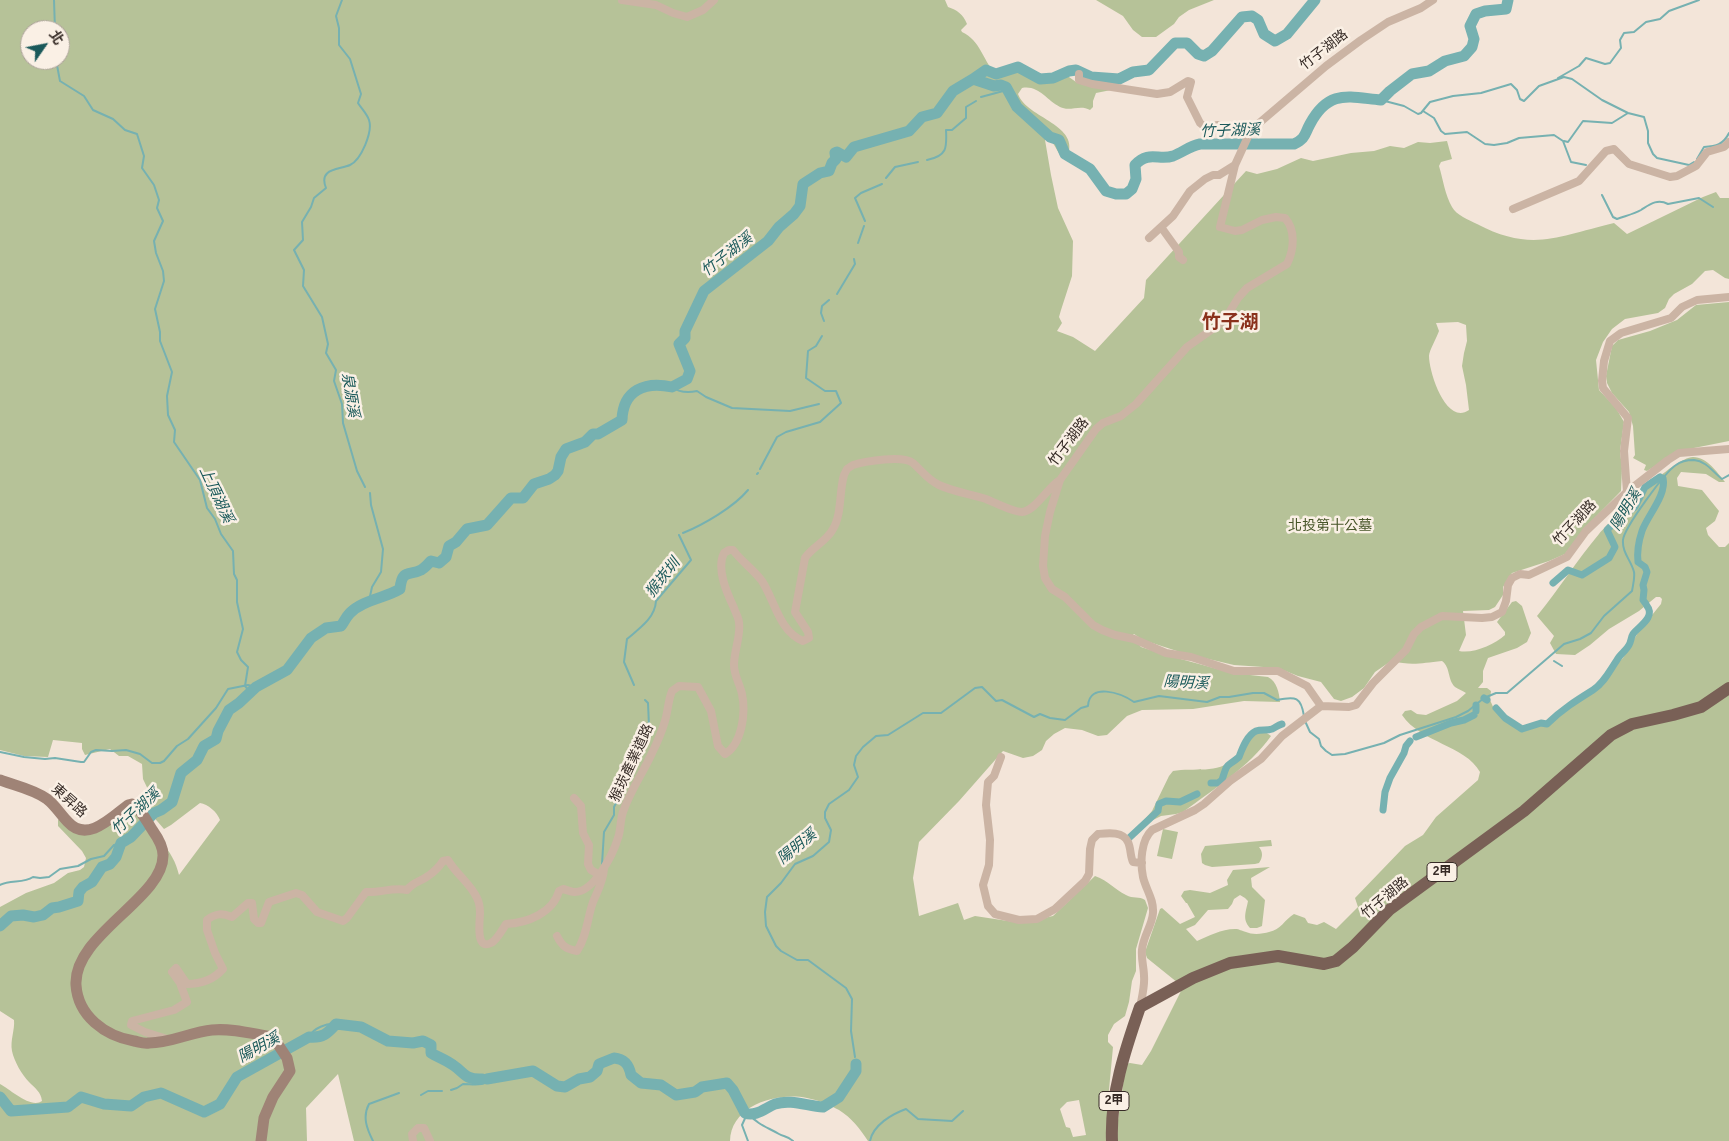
<!DOCTYPE html>
<html>
<head>
<meta charset="utf-8">
<style>
	body { margin:0 }
	#map { position:relative; width:1729px; height:1141px; overflow:hidden; background:#f3e5d9; font-family:Arial,"Noto Sans TC",sans-serif }
	canvas { display:block }
	.north { position:absolute; left:20px; top:20px; width:50px; height:50px; box-sizing:border-box; background:#faf0e5; border:1px solid #aca199; border-radius:50%; rotate:57deg; font-size:14px; font-weight:700; line-height:20px; text-align:center; color:#362b26 }
	.north::after { content:''; display:block; margin:auto; width:18px; height:22px; background:#1a595a; clip-path:polygon(50% 0,100% 100%,50% 72%,0 100%) }
</style>
</head>
<body>
<div id="map">
<canvas width="1729" height="1141"></canvas>
<div class="north">北</div>
</div>
<script>
const ctx = document.querySelector('canvas').getContext('2d');
ctx.lineJoin = 'round';
function fillPath(path, color) {
  ctx.fillStyle = color;
  ctx.fill(path, 'evenodd');
}
function trace(path, color, width, dash) {
  ctx.strokeStyle = color;
  ctx.lineWidth = width;
  ctx.lineCap = dash ? 'butt' : 'round';
  ctx.setLineDash(dash || []);
  ctx.stroke(path);
}
function drawText(font, color, halo, rows, align = 'center') {
  ctx.font = font + ' Arial,"Noto Sans TC",sans-serif';
  ctx.lineWidth = 5;
  ctx.setLineDash([]);
  ctx.textBaseline = 'middle';
  ctx.strokeStyle = halo;
  ctx.fillStyle = color;
  for (const [text, x, y, turn = 0] of rows) {
    ctx.save();
    ctx.translate(x, y);
    ctx.rotate((+turn || 0) * Math.PI / 180);
    ctx.textAlign = isNaN(turn) ? turn : align;
    if (halo) ctx.strokeText(text, 0, 0);
    ctx.fillText(text, 0, 0);
    ctx.restore();
  }
}
fillPath(new Path2D(`
	M0,0H945L948,7C957,10 963,14 967,24L961,30L962,32C981,41 982,59 995,73L1016,64L1025,66L1041,76L1062,72L1076,82L1111,80L1118,83L1119,85L1116,89L1096,93L1093,101V107L1090,110C1080,104 1070,112 1060,107C1046,100 1039,85 1022,88L1018,94C1027,119 1082,124 1067,158L1064,159C1059,156 1055,144 1049,138L1045,140L1051,175L1058,208L1073,241L1072,276L1061,310L1059,317L1062,323L1057,331L1073,337L1095,351L1144,298L1146,280L1246,171L1257,174L1277,169L1301,158L1313,161L1351,153L1374,151L1390,146L1404,148L1418,142L1430,143L1447,141L1452,159L1441,162L1439,166C1443,179 1445,195 1452,207C1456,215 1469,220 1477,224C1532,253 1559,236 1614,223L1627,234L1703,197L1716,192L1720,198H1729V279L1725,278L1713,270L1705,271L1692,284L1674,294L1669,299L1665,308L1658,313L1625,319L1612,329L1603,342L1596,360L1599,390L1616,408L1624,422L1620,451L1622,468L1621,491L1583,530L1565,554L1549,561L1512,573L1503,587V595L1495,607L1489,610L1463,611L1466,635L1459,651C1473,654 1494,645 1505,635V632L1497,622L1512,602L1516,601L1522,606L1531,633L1527,642L1517,648L1488,658L1483,671V682L1478,688H1487L1491,691L1490,700L1494,709L1515,726L1524,729L1537,727L1549,722L1603,680L1613,666L1623,658L1639,631L1661,604L1662,599L1660,597H1656L1639,611L1609,629L1590,645L1575,655L1556,654L1550,643L1554,636L1537,616C1559,589 1577,560 1599,534C1613,518 1674,457 1693,457C1707,457 1717,472 1725,482H1719L1706,474L1681,472L1677,478L1678,486L1702,490L1719,511L1715,521L1706,528L1708,535L1719,547H1725L1729,543V1141H1115L1126,1064L1130,1063L1142,1065L1151,1051L1183,987L1147,958L1145,952L1160,909L1162,908L1180,924L1195,917L1187,903H1186L1181,896L1184,891L1190,890L1210,893L1228,885L1227,880L1233,870L1270,867L1251,878L1252,887L1265,900L1262,926L1257,928H1250C1242,919 1246,912 1248,901L1245,898L1240,895L1234,899L1232,904L1228,909L1208,910L1195,925L1186,929L1197,941C1209,936 1221,929 1235,929C1240,929 1241,931 1246,932C1252,935 1263,934 1269,932C1281,930 1285,919 1294,914L1305,918L1308,923L1317,925L1324,922L1336,929L1358,907L1355,898L1405,846L1423,835L1436,817L1478,780L1480,772C1465,745 1421,743 1402,715L1405,711L1411,710L1417,714L1426,715L1457,701L1466,693C1463,691 1458,689 1455,687C1447,679 1451,668 1442,661C1421,663 1413,666 1391,661L1375,672L1364,688L1352,697L1341,701L1334,699L1321,682L1298,676L1278,668L1234,665L1183,653L1143,640L1134,634L1132,636L1141,647L1166,655L1232,673L1268,677C1277,682 1279,692 1280,702L1244,701L1193,709L1142,710L1127,716L1107,735L1098,736L1082,730L1065,728L1054,734L1046,741L1042,750L1033,756L1023,758L1003,751L959,801L919,842L913,878L919,916L958,903L964,920L975,916L1021,923L1053,916L1095,876C1109,881 1114,889 1126,895C1133,899 1139,896 1145,900L1148,908L1136,949V971L1132,981L1129,1002L1125,1016L1114,1024L1108,1035V1042L1113,1047L1107,1111L1108,1141H868C860,1129 852,1118 839,1110C830,1105 818,1100 807,1098C777,1092 731,1105 730,1141H354L338,1074L306,1108L307,1141H0V1084C11,1090 31,1109 42,1101C41,1092 35,1088 29,1082C22,1075 14,1061 12,1051C10,1040 15,1030 14,1020L0,1011V907L26,893L54,883L68,873L80,870L84,867L86,858L82,851L58,826V820L60,818L80,834L126,813H136C152,832 174,850 179,875L220,820C217,812 208,804 200,803L171,825L164,829L144,806L154,802L143,779L142,764L128,756H119L110,749L85,755L82,749V743L53,740L48,757L24,756L0,750ZM30,30H60V60H30ZM1458,322L1466,325L1467,341L1464,353L1462,366L1466,385L1469,410C1446,426 1429,372 1429,356C1429,351 1437,337 1439,331L1436,323ZM1079,1100L1086,1135L1073,1137L1070,1128L1066,1127L1060,1109L1067,1102Z
	M1096,0H1214L1189,10L1179,17L1174,24L1156,37H1142L1133,30L1123,16Z
	M1729,302V441L1679,451L1647,471L1644,470L1646,465L1633,458L1635,455L1633,426L1629,412L1612,393L1607,383L1606,376L1612,346L1618,340L1650,331L1677,320L1696,305Z
	M1260,728L1271,736C1249,767 1214,789 1183,812L1176,814L1161,816L1137,828L1152,811L1169,776L1173,771C1194,767 1218,775 1234,758C1244,748 1248,736 1260,728Z
	M1163,829L1178,832L1172,859L1157,856Z
	M1271,840L1272,846L1259,847C1263,852 1263,857 1259,863L1255,864L1212,867L1205,865L1202,863L1201,854L1205,846Z`), '#b6c298');
trace(new Path2D(`
	M54,0L55,30
	M342,0L336,16L339,28V45L350,59L361,94L358,103C361,108 367,114 369,120C373,132 361,160 350,165C339,170 318,168 326,188L314,198L311,207L302,222L303,240L294,250L304,270L303,286L322,317L328,344L326,353L336,370L334,381L342,404L343,423L357,471L365,487
	M56,60L60,81L84,96L93,110L113,119L125,130L137,134L144,156L142,168L154,185L159,200L157,208L163,221L154,241L156,253L163,271L164,281L155,309L160,332V341L172,372L167,396L168,415L175,430L174,442L200,480L207,508L215,519L221,534L233,551L234,574L237,580V602L243,629L237,652L241,660L248,667L245,686L250,692
	M1558,78L1579,66L1586,58L1605,64L1610,63L1621,48L1620,40L1624,33L1634,32L1646,22L1660,19L1669,11L1699,0
	M981,97L1007,90
	M1381,100L1404,106L1418,114L1421,113L1430,102L1453,96L1481,93L1511,84L1517,90L1520,99L1524,101L1539,86L1564,77L1572,79L1602,100L1628,113L1644,117L1648,131V143L1653,154L1657,158L1689,165L1694,162
	M1423,111L1434,118L1441,131L1445,134L1467,132L1485,144L1494,145L1507,143L1519,138L1554,135L1563,141L1571,162L1586,165
	M1564,141L1568,142L1583,121L1612,123L1628,113
	M1697,159L1704,147C1716,146 1723,145 1729,133
	M927,160C947,156 947,148 946,130H952L966,118V107L976,101
	M886,178L895,167L918,162
	M1602,195L1613,217L1617,219C1625,216 1634,214 1641,210C1649,205 1657,198 1668,204L1699,198L1713,207
	M865,221L855,198L861,193L882,184
	M858,243L864,226
	M837,294L855,264L854,259
	M824,321L821,313L822,306L829,300
	M672,387C680,393 688,393 697,391L706,397L732,408L790,411L819,404
	M760,469L777,437L786,432L820,422L841,403L836,391H825L806,378L808,351L816,346L822,336
	M757,474L758,473
	M683,533C703,525 734,507 748,490
	M369,601L372,587L381,572L383,549L371,505L370,493
	M1554,661L1562,666
	M634,685L624,662L627,639C640,628 655,618 656,601L691,560L679,535
	M645,700L648,703L649,726
	M1305,721L1310,732L1319,739L1321,746L1326,751L1332,755L1345,754L1384,743L1400,735L1456,717L1468,711L1484,698L1496,693H1507L1564,644L1580,639L1591,633L1604,616L1632,591C1633,585 1635,578 1634,572C1631,560 1622,553 1623,540C1624,528 1665,472 1676,465C1681,461 1688,460 1694,460C1706,461 1713,472 1722,479L1729,475
	M0,752L24,757L45,759L55,758L81,762H84L91,752L96,750L112,751L126,750L140,754L152,763H160L164,761L177,746L188,739L216,708L228,689L248,685L256,687
	M634,756L640,746
	M602,864L604,832L614,815V807L631,773L632,762
	M0,885C10,879 23,884 33,877L40,878L49,877L60,869L78,866L91,859L104,856L114,845L121,843
	M309,1037C313,1028 327,1023 336,1024
	M855,1057L851,1031L852,999L846,988L808,960H797L781,951L776,946L766,926L765,912L767,897L781,883L795,864L813,856L829,842L831,830L825,818V812L829,804L849,790L858,777L854,765L856,756L863,747L876,736L888,735L923,713H941L975,688L982,687L996,701L1002,700L1034,717L1040,714L1050,718L1065,720L1081,708L1088,706C1089,682 1121,693 1134,702L1159,696L1207,702L1220,697H1229L1253,693H1264L1277,700C1296,696 1301,697 1304,716
	M451,1090L457,1088L463,1084C474,1084 483,1087 492,1078
	M421,1095L428,1091H442
	M747,1114L742,1125L748,1141
	M749,1114C758,1125 767,1127 779,1134C784,1137 788,1136 793,1141
	M373,1141C367,1129 362,1117 369,1104L399,1093
	M870,1141C873,1125 892,1114 906,1109L918,1119L952,1121L963,1111`), '#76b1b1', 2);
trace(new Path2D(`
	M1553,583L1568,570L1582,575L1609,558L1615,547L1607,530L1615,522L1635,507L1645,487L1660,477
	M1484,698L1487,700
	M1476,705V711
	M1496,708L1505,718L1522,729L1541,723L1547,724C1561,710 1577,700 1593,690C1604,683 1610,670 1617,660C1620,654 1626,651 1629,645C1631,642 1631,637 1633,634C1638,627 1656,617 1647,606C1646,603 1644,602 1643,600L1644,590L1643,585L1647,572L1645,567L1638,562C1637,553 1639,540 1642,531C1647,516 1667,495 1663,478
	M1416,737L1451,723L1464,720L1474,715
	M1211,783H1218L1222,780C1228,761 1225,769 1239,757C1242,749 1247,735 1256,731C1261,729 1267,731 1272,729C1276,727 1278,725 1282,724
	M1383,810L1385,792L1390,778L1404,753L1406,746L1410,741
	M1129,838L1158,811L1159,804L1166,801L1180,802L1197,794`), '#76b1b1', 7);
trace(new Path2D(`
	M973,79L986,70L996,74L1018,67L1040,79L1053,78L1069,71L1076,70L1091,77L1119,79L1133,72L1149,70L1175,43H1187L1198,54L1204,56L1212,51L1242,17L1252,16L1258,20L1264,34L1275,41L1287,34L1315,0
	M0,926L11,916L23,915L34,917L43,915L52,908L59,907L78,901L79,892L83,887L92,882L102,867L110,864L116,857L121,843L131,837L154,813L161,810L172,802L181,773L197,760L204,746L216,739L218,731L229,710L239,703L256,687L287,670L311,638L326,628L341,626C344,622 346,617 350,613C363,600 385,598 400,589C402,568 410,576 421,570C425,568 428,564 431,561L439,563L446,557L449,546L456,542L467,529L487,525L511,498H523L534,484L549,479L555,475L558,471L561,457L566,449L585,442L593,434H598L622,420C623,390 645,381 672,387L687,379L690,371L679,344L685,338V331L704,291L768,241L779,227L794,214L800,206L803,184L820,173L829,171L832,163L836,159L835,153L837,152L846,157L854,147L909,131L922,117L937,113L953,91L973,79L994,86L1001,85L1006,87L1017,107L1050,137L1059,140L1065,154L1090,169L1106,191L1116,194H1126L1132,189L1136,179L1135,165C1149,150 1159,161 1173,156C1183,152 1190,146 1200,144H1294C1306,138 1304,135 1310,124C1329,89 1348,97 1381,100L1390,91L1412,74L1429,71L1445,61L1464,56L1472,47L1474,39L1470,26L1476,14L1485,11L1506,9L1508,0
	M487,1079L533,1071L557,1086L565,1087L579,1079L590,1077L597,1071L599,1064L614,1058C625,1059 629,1065 631,1075L641,1083L661,1085L676,1095L695,1092L702,1087L727,1083L733,1090L745,1113C756,1117 765,1108 775,1104C791,1099 807,1106 823,1107L839,1097L856,1071V1064
	M0,1097L11,1111L68,1107L81,1097L104,1104L131,1106L144,1097L161,1093L204,1112L220,1104L237,1077L309,1037C323,1038 327,1034 336,1024L361,1027L388,1041L413,1043L423,1041L431,1045V1053C438,1057 446,1060 453,1065C465,1073 465,1080 482,1079`), '#76b1b1', 11);
trace(new Path2D(`
	M622,0L656,5L673,13L687,17L703,10L714,0
	M1079,74V80L1092,84L1157,94L1170,92L1188,81L1191,82L1187,97L1200,123L1205,127L1218,125L1226,129L1251,130
	M1513,209L1579,181L1606,151L1614,149L1629,164L1670,177L1677,176L1696,166L1707,152L1724,147L1729,142
	M1161,227L1179,252V257L1183,260
	M1149,238L1173,216L1190,191L1205,179L1213,175H1219L1235,165
	M1627,492L1624,451L1628,418L1603,388L1602,381L1604,361L1610,341L1621,333L1671,318L1682,307L1697,300L1729,297
	M1321,706L1307,686L1278,671H1234L1191,657L1166,653L1134,639L1115,635L1102,630L1093,625L1065,597L1052,589L1045,578L1043,566L1045,536L1050,512L1060,480L1096,429L1103,423L1121,416L1136,404L1187,347L1224,321L1238,298L1247,288L1287,264C1294,250 1296,230 1285,218L1276,217L1262,220L1242,230L1235,231L1220,227L1235,165L1251,130L1326,66L1361,40L1388,22L1421,8L1433,0
	M1001,757L994,776L988,782L986,805L990,840L989,865L983,885L988,906L995,914L1019,920L1037,919L1055,909L1085,881L1089,874L1090,849L1092,840L1098,834C1108,833 1123,831 1128,842C1131,848 1130,856 1133,862L1142,863
	M574,798L581,806L583,833L589,845L588,864L591,870L598,874
	M557,936C562,946 566,949 577,951C587,936 587,919 593,902C598,890 603,882 604,869
	M1140,1007C1142,997 1145,986 1144,976C1144,968 1141,958 1142,950C1143,936 1152,926 1153,913C1154,899 1146,890 1143,877C1140,862 1141,840 1152,830L1195,810L1204,804L1230,781L1261,759L1282,736L1321,706L1349,707L1356,705L1373,683L1406,650L1414,634L1421,627L1442,616L1482,618L1492,617L1502,612L1506,601L1508,585L1512,578L1520,574L1529,575L1567,557L1586,531L1627,492L1668,460L1679,453L1729,449
	M167,1039L145,1032L131,1025L132,1021L174,1010L187,1002L180,983L172,972L176,968L187,984C201,984 214,979 223,969L215,953L207,930V920C216,913 222,913 232,917L248,903H252L254,919L258,923H261L269,902L296,893L302,895L317,912L343,921L347,918L366,892C380,893 393,887 407,890C413,882 420,882 428,876C434,872 439,867 443,861L448,860C456,874 470,883 477,898C479,902 480,908 480,913C480,920 475,951 491,943C497,940 502,930 506,924C527,923 553,913 559,891L563,889C567,890 571,892 574,892C594,893 613,854 618,838C621,830 620,820 623,812C630,791 643,773 652,753C657,743 662,731 665,721C668,711 668,701 672,691L679,686L698,687L711,711L718,746L725,754C742,744 746,713 742,694C740,684 734,676 734,665C734,651 741,635 739,623C739,618 735,612 734,608C727,593 716,569 724,553L729,550H733C741,561 754,570 762,581C775,601 779,631 803,641L809,638L808,632L795,612L805,558C812,547 827,541 833,529C842,514 839,492 844,475L847,469L853,465C866,461 903,455 913,463C922,471 928,480 939,485C954,492 971,494 986,499C996,503 1012,512 1022,512C1035,511 1048,487 1060,480
	M413,1141L412,1134L418,1128H424L430,1141`), '#cbb4a4', 8);
trace(new Path2D(`
	M0,780C16,786 33,789 47,799C55,805 61,815 68,822C87,843 111,818 128,805L132,804C142,810 147,822 153,831C158,838 163,846 163,855C164,898 73,935 76,985C78,1016 105,1036 134,1041C139,1042 144,1044 149,1043C171,1043 191,1032 212,1030C232,1028 253,1034 273,1037L287,1058L290,1071L273,1097L264,1118L261,1141`), '#9f8376', 11);
trace(new Path2D(`
	M1112,1141C1110,1095 1125,1050 1140,1007L1193,978L1230,963L1278,956L1324,964L1336,961L1353,947L1389,910L1524,811L1611,735L1632,724L1673,715L1701,707L1729,688`), '#796056', 12);
for (const [x, y, w] of [
	[1442,872,30],
	[1114,1101,30]
]) {
  const box = new Path2D();
  box.roundRect(x - w / 2, y - 9.5, w, 19, 4);
  ctx.fillStyle = '#faf0e5';
  ctx.fill(box);
  trace(box, '#362b26', 1);
}
drawText('bold 12px', '#362b26', null, [
	["2甲",1442,872],
	["2甲",1114,1101]
]);
drawText('14px', '#362b26', '#faf0e5', [
	["竹子湖路",1324,50,-38],
	["竹子湖路",1069,442,-53],
	["竹子湖路",1575,523,-47],
	["猴崁產業道路",632,763,-65],
	["東昇路",69,801,42],
	["竹子湖路",1385,898,-40]
]);
drawText('14px', '#485629', '#faf0e5', [
	["北投第十公墓",1330,526]
]);
drawText('italic 15px', '#1a595a', '#faf0e5', [
	["竹子湖溪",1230,131,-2],
	["竹子湖溪",727,255,-38],
	["泉源溪",350,395,81],
	["上頂湖溪",216,495,65],
	["陽明溪",1626,510,-59],
	["猴崁圳",663,578,-52],
	["陽明溪",1186,683,3],
	["竹子湖溪",136,812,-43],
	["陽明溪",797,847,-39],
	["陽明溪",259,1048,-29]
]);
drawText('bold 19px', '#8a301b', '#faf0e5', [
	["竹子湖",1230,323]
]);
</script>
</body>
</html>
